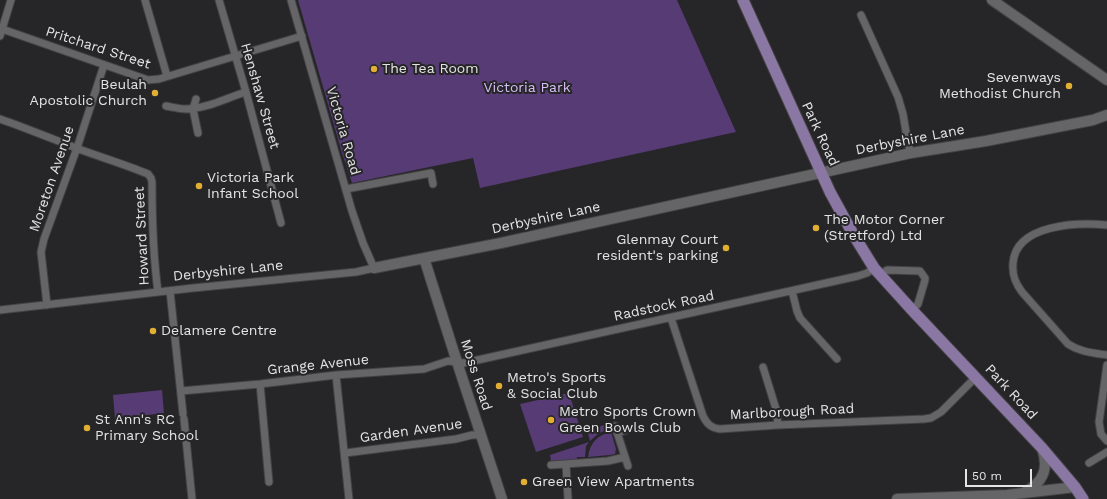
<!DOCTYPE html>
<html>
<head>
<meta charset="utf-8">
<style>
	body { margin:0 }
	#map { position:relative; width:1107px; height:499px; overflow:hidden; background:#262527; font-family:"Work Sans",sans-serif }
	canvas { display:block }
	.scale { position:absolute; left:965px; top:469px; width:67px; height:18px; box-sizing:border-box; border:2px solid #e4e4e5; border-top:0; padding-left:5px; font-size:12px; line-height:14px; white-space:nowrap; color:#e4e4e5; -webkit-text-stroke:3px #262527; paint-order:stroke }
</style>
</head>
<body>
<div id="map">
<canvas width="1107" height="499"></canvas>
<div class="scale">50 m</div>
</div>
<script>
const ctx = document.querySelector('canvas').getContext('2d');
ctx.lineJoin = 'round';
function fillPath(path, color) {
  ctx.fillStyle = color;
  ctx.fill(path, 'evenodd');
}
function trace(path, color, width, dash) {
  ctx.strokeStyle = color;
  ctx.lineWidth = width;
  ctx.lineCap = dash ? 'butt' : 'round';
  ctx.setLineDash(dash || []);
  ctx.stroke(path);
}
function drawText(font, color, halo, rows, align = 'center') {
  ctx.font = font + ' "Work Sans",sans-serif';
  ctx.lineWidth = 4;
  ctx.setLineDash([]);
  ctx.textBaseline = 'middle';
  ctx.strokeStyle = halo;
  ctx.fillStyle = color;
  for (const [text, x, y, turn = 0] of rows) {
    ctx.save();
    ctx.translate(x, y);
    ctx.rotate((+turn || 0) * Math.PI / 180);
    ctx.textAlign = isNaN(turn) ? turn : align;
    if (halo) ctx.strokeText(text, 0, 0);
    ctx.fillText(text, 0, 0);
    ctx.restore();
  }
}
fillPath(new Path2D(`
	M298,0H677L736,132L480,188L473,158L352,183L342,153Z
	M162,390L164,413L115,419L113,395Z
	M569,393L583,437L536,452L520,404Z
	M608,424L610,429L599,433L590,441L587,430Z
	M611,432L616,449L615,454L610,455L588,457C590,443 597,435 611,432Z
	M589,442L586,446L585,457H577V460L551,461L550,455Z`), '#563b74');
const street = new Path2D(`
	M145,0L167,76
	M219,0L246,92L281,223
	M861,15L898,97L903,114L908,144L911,153
	M2,29L148,80L159,79L302,36
	M0,36L11,0
	M196,99L193,109L198,133
	M166,106C172,107 179,109 185,109C206,109 226,98 246,92
	M0,119C26,128 50,138 76,148C100,157 124,164 148,174L151,178L152,182C152,219 153,255 158,292
	M346,189L431,173L433,184
	M1107,225C1078,222 1016,224 1013,263C1012,275 1015,283 1022,292L1068,344C1080,352 1093,353 1107,355
	M880,275L887,270L920,271L925,278V280L918,304L912,310
	M170,291L183,414
	M792,291L797,311L800,318L837,359
	M47,305L41,252L44,239L77,148L104,65
	M0,310L193,288L356,272L374,268L363,243L352,211L291,0
	M671,318L703,416C707,424 711,428 720,429L778,425L924,419L931,418L941,412L976,377
	M1107,365L1099,422L1101,434L1107,441
	M763,367L776,409L778,425
	M336,375L349,499
	M260,384L269,482
	M181,391L260,384L336,375L424,369L448,361L464,363L858,276L867,273L874,268
	M184,419L192,499
	M615,426L628,466
	M617,433L632,428
	M345,453L456,439L472,435H480
	M1089,463L1107,452
	M566,464L568,499
	M551,465L608,461L625,457`);
const secondary = new Path2D(`
	M992,0L1107,80
	M424,258L457,362L502,499
	M374,268L501,243L911,153L986,141L1093,120L1107,115
	M1025,492C1044,482 1049,468 1042,448
	M897,499L1007,495L1075,487`);
const primary = new Path2D(`
	M743,0L830,192L853,234L874,268L912,310L1042,448L1075,487L1083,499`);
trace(street, '#424143', 9);
trace(secondary, '#424143', 12);
trace(primary, '#424143', 13);
trace(street, '#656466', 7);
trace(secondary, '#656466', 10);
trace(primary, '#8b77a3', 11);
for (const [x, y, r, color] of [
	[374,69,4,"#e1af34"],
	[1069,86,4,"#e1af34"],
	[155,93,4,"#e1af34"],
	[199,186,4,"#e1af34"],
	[816,228,4,"#e1af34"],
	[726,248,4,"#e1af34"],
	[153,331,4,"#e1af34"],
	[499,386,4,"#e1af34"],
	[551,420,4,"#e1af34"],
	[87,428,4,"#e1af34"],
	[524,482,4,"#e1af34"]
]) {
  const dot = new Path2D();
  dot.arc(x, y, r, 0, 2 * Math.PI);
  ctx.fillStyle = color;
  ctx.fill(dot);
  trace(dot, '#262527', 1.5);
}
drawText('14px', '#e4e4e5', '#262527', [
	["Pritchard Street",98,48,18],
	["Henshaw Street",260,96,74],
	["Victoria Road",343,131,74],
	["Park Road",820,134,65],
	["Derbyshire Lane",910,140,-11],
	["Moreton Avenue",52,179,-71],
	["Derbyshire Lane",546,218,-12],
	["Howard Street",142,236,-93],
	["Derbyshire Lane",228,271,-6],
	["Radstock Road",664,306,-12],
	["Grange Avenue",318,365,-6],
	["Moss Road",476,375,72],
	["Park Road",1011,392,47],
	["Marlborough Road",792,412,-3],
	["Garden Avenue",411,431,-8]
]);
drawText('14px', '#e4e4e5', '#262527', [
	["The Tea Room",382,69],
	["Sevenways",1061,78,"right"],
	["Methodist Church",1061,94,"right"],
	["Beulah",147,85,"right"],
	["Apostolic Church",147,101,"right"],
	["Victoria Park",207,178],
	["Infant School",207,194],
	["The Motor Corner",824,220],
	["(Stretford) Ltd",824,236],
	["Glenmay Court",718,240,"right"],
	["resident's parking",718,256,"right"],
	["Delamere Centre",161,331],
	["Metro's Sports",507,378],
	["& Social Club",507,394],
	["Metro Sports Crown",559,412],
	["Green Bowls Club",559,428],
	["St Ann's RC",95,420],
	["Primary School",95,436],
	["Green View Apartments",532,482]
], 'left');
drawText('14px', '#d7bff7', '#262527', [
	["Victoria Park",527,88]
]);
</script>
</body>
</html>
